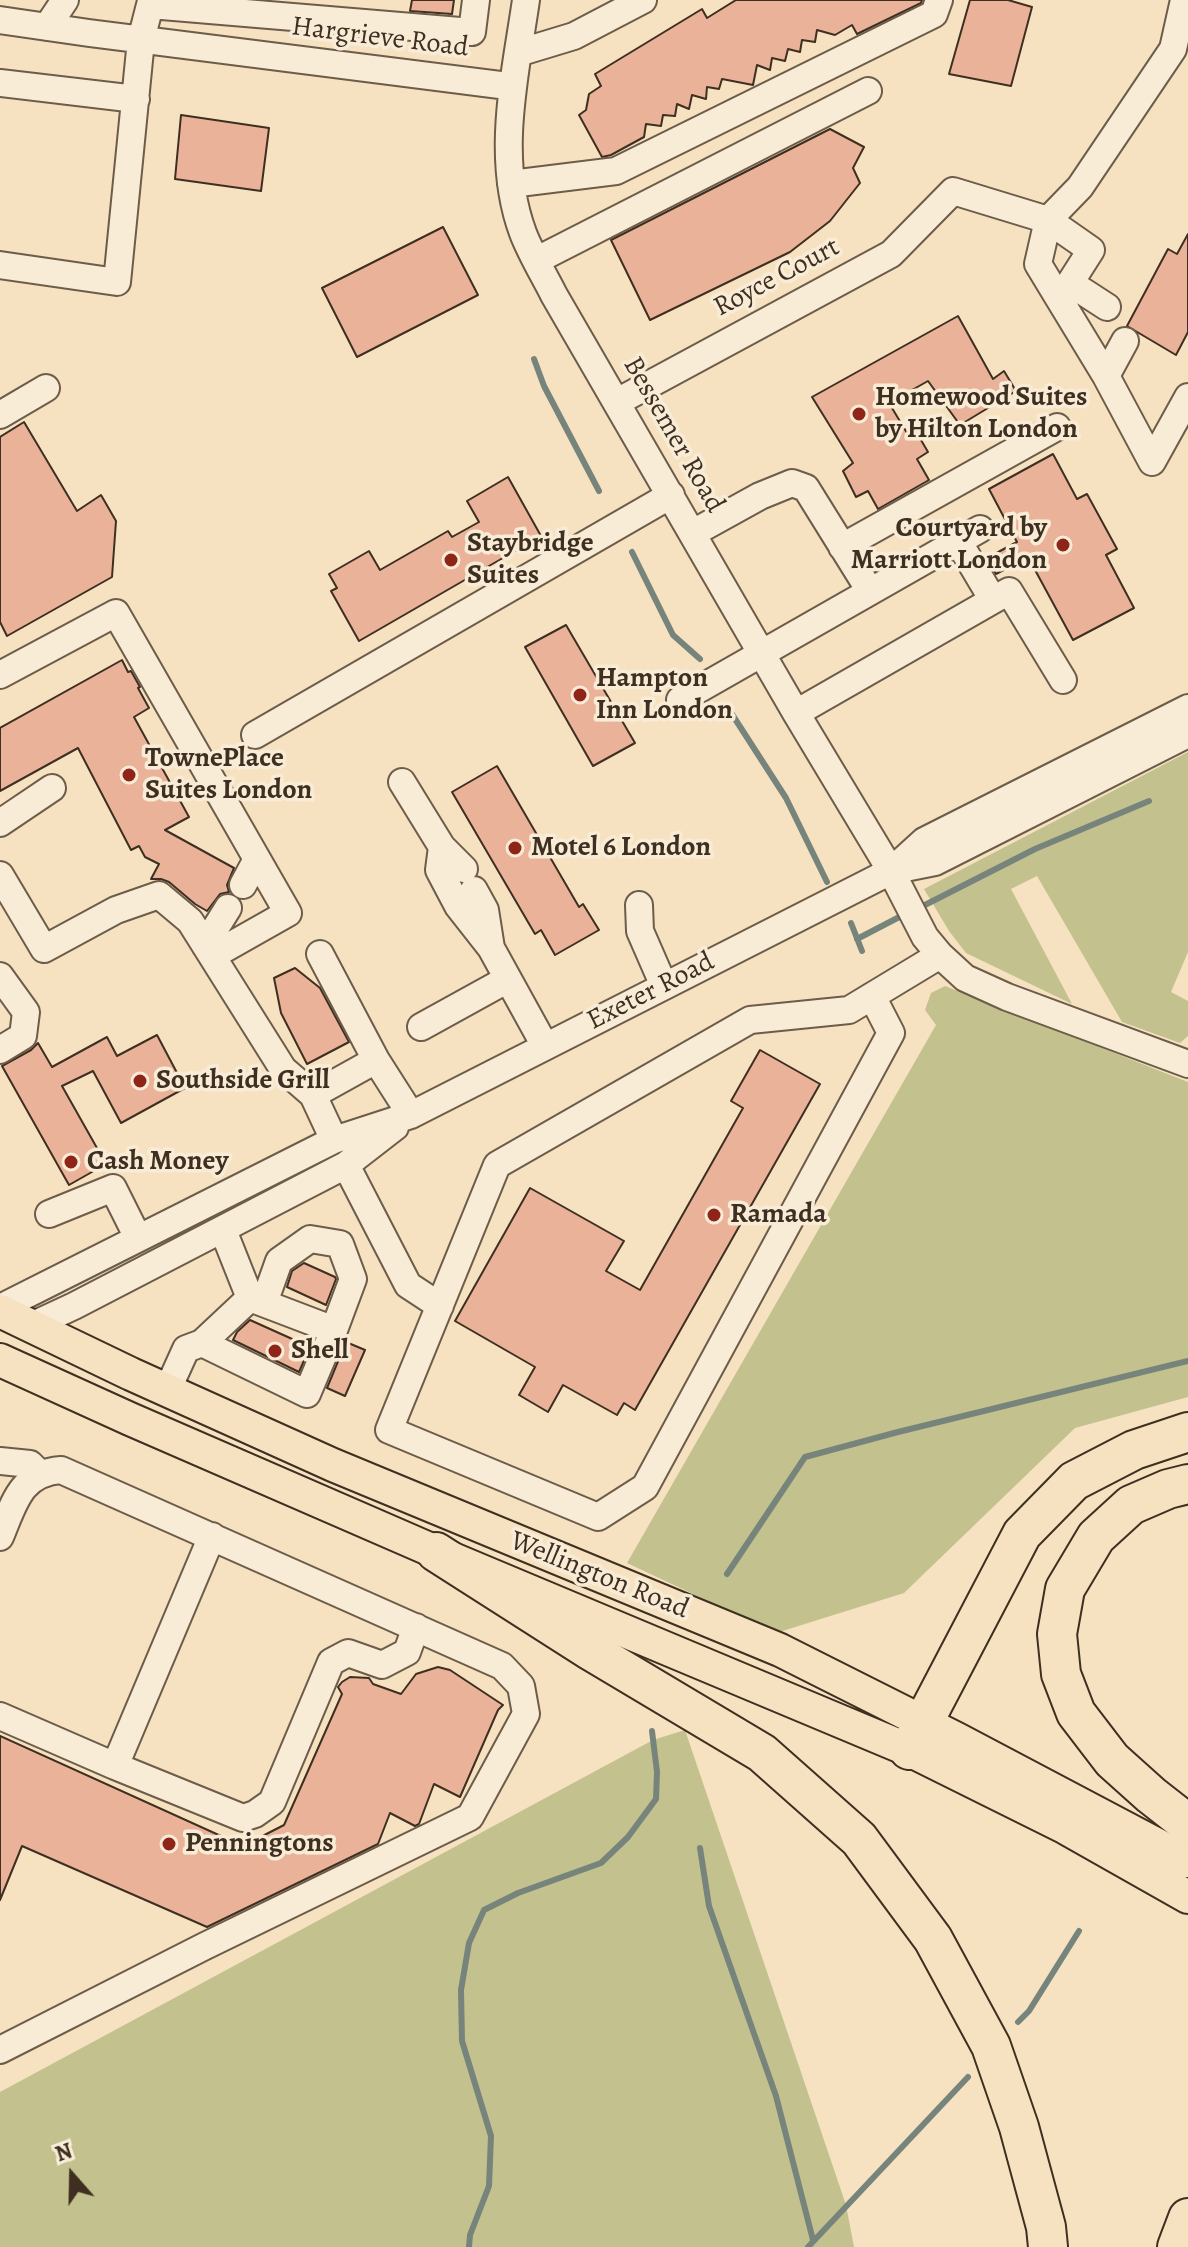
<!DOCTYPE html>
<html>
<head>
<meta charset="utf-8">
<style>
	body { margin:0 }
	#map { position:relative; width:1188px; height:2247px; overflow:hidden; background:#f6e2c1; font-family:Alegreya,serif }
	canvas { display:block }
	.north { position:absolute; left:32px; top:2135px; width:80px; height:80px; -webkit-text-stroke:6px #f9ecd7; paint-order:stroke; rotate:340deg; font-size:22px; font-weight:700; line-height:32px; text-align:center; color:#3e2f21 }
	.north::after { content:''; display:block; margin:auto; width:28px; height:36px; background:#3e2f21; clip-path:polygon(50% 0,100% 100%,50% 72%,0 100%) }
</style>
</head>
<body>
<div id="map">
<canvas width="1188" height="2247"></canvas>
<div class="north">N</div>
</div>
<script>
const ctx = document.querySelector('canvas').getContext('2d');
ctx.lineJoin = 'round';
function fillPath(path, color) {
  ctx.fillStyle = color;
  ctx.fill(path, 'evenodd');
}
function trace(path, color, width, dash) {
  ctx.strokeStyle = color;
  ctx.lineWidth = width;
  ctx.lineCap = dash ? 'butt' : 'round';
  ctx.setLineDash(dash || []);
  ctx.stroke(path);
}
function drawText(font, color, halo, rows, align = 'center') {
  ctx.font = font + ' Alegreya,serif';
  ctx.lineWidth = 7;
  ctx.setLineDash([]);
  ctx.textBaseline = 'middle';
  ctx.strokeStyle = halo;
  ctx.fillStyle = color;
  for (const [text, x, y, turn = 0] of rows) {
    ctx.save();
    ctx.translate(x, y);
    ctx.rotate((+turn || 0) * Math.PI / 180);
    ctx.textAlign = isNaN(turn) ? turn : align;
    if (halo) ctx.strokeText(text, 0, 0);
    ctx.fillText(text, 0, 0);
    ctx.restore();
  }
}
fillPath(new Path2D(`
	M1188,752V952L1171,992L1188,1001V1036L1180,1043L1122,1022L1037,876L1011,889L1072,1004L966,953L949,931L924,889Z
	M945,986L1188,1082V1397L1075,1428L904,1593L776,1633L627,1563L936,1025L925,1010L931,993Z
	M685,1730L846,2205L854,2247H0V2092L653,1740Z`), '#c3c18e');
trace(new Path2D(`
	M534,359L544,386L599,491
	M632,552L673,635L700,659
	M728,708L786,798L827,882
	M917,909L1035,849L1149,801
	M851,923L862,951
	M857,939L907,913
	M727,1574L805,1457L898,1432L1188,1361
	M700,1848L709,1906L776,2096L813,2240
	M1018,2022L1029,2011L1079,1931
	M469,2247L470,2235L489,2186L491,2136L462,2041L461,1990L469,1943L484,1910L518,1893L601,1863L628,1837L656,1799L657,1772L652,1731
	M808,2247L968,2077`), '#77847c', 6);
const building = new Path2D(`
	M412,0H454L452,14L410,11Z
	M736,0H922L921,3L857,34L852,25L835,35L817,30L815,42L802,40L800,52L788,49L785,61L772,58L770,70L757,65L753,85L722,79L719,89L707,87L706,99L692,95L689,109L677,104L675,116L663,115L661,126L646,124L644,137L611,155L602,157L579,115L586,110L589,94L601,86L595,74L702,9L707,18Z
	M970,0H1008L1032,7L1011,86L949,74Z
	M181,115L269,128L261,191L175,179Z
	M830,129L864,147L853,168L860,183L830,221L790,252L650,320L611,240Z
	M443,227L478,295L357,357L322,288Z
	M1188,234V332L1176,355L1127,326L1168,249L1177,254Z
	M958,316L993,379L1004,371L1016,391L960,425L928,381L889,403L907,433L914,428L928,452L917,459L929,480L878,509L868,491L856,497L843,471L853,463L812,397Z
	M24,422L77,511L101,495L116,521L112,577L7,636L0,622V437Z
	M1053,454L1077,499L1087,494L1117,549L1106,555L1134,608L1073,640L1028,557L996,574L987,558L1017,542L989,489Z
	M508,477L541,536L359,641L331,591L337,588L329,574L369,551L380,570L448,531L452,537L479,522L467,501Z
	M566,625L635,743L593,766L525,647Z
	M122,660L128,672L131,671L140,687L138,688L149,708L134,717L189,817L165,830L234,868L227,885L229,892L220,894L207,911L195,904L169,882L161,879H151L159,864L145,857L139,846L131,850L78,748L0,791V728Z
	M497,766L579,907L583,904L599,930L555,955L541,930L535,934L452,792Z
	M295,968L320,988L349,1042L307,1064L281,1013L274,978Z
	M157,1035L185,1088L121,1123L93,1071L62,1086L106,1164L69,1185L2,1066L31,1050L38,1043L52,1067L107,1037L117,1056Z
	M760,1050L820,1084L635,1410L624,1403L617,1415L563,1385L548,1412L519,1395L535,1367L455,1321L530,1188L624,1241L606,1271L640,1290L743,1108L731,1101Z
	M304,1263L335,1277L336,1279L326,1305L287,1287L292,1271Z
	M250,1320L310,1347L299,1372L233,1340L237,1332Z
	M346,1342L365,1350L345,1396L327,1388Z
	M438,1667L450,1670L503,1705L498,1710L460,1797L434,1784L419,1824L415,1826L390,1813L378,1844L207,1927L22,1846L0,1900V1736L243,1846L284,1825L342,1694L338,1687L342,1682L350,1677L369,1678L373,1684L401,1694L416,1674Z`);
fillPath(building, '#eab399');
trace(building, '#3e2f21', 2);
const minor = new Path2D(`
	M526,0C515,76 495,158 523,233C531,254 544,275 554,295L796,713L891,871L925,937L940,955L965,978L1007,997L1188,1064
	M0,20L89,33L500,85L513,86
	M47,27L65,0
	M518,53L574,36L643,0
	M0,83L136,99
	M511,184L616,171L934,14L939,0
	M537,260L868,91
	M0,265L117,282L141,40L150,5L472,32L476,0
	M1070,283L1107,307
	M1058,297L1106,376L1152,462L1188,397
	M1106,376L1125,341
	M617,402L891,254L953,191L1048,220L1091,250L1070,283L1058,297L1038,264L1048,220L1080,187L1173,49L1184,0
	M0,415L46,388
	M693,533L760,496L792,483L806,488L870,591
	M958,541L993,600
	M842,547L1057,427
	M0,675L116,613L288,913L212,956
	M680,700L980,529
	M796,713L1009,591L1063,680
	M255,735L671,495
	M402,782L442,847L464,869
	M0,823L52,788
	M442,847L439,870L458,906L491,948
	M895,870L935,862L1188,734
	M0,875L44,949L116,910L159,895L190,921L283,1069L313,1095L334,1140
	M243,885L257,859
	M474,890L485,910L491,948L545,1046
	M639,905L640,931L664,986
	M205,945L228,908
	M320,954L376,1060
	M0,976L26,1012L23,1036L0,1050
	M872,996L891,1033L645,1487L598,1517L389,1430L497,1165L750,1020L849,1010L940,955
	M421,1027L508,979
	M313,1095L376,1060L411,1115
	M346,1165L408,1285L440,1306
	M49,1214L113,1188L138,1238
	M223,1230L250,1298L334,1330L307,1394L202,1343L250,1298
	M264,1303L279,1261L310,1239L340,1244L353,1279L334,1330
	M0,1308L334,1140L411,1115L891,871L924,841L1188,708
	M31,1326L74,1306L346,1165L395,1127
	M167,1391L186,1349L202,1343
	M0,1461L30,1464L40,1474
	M0,1537C14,1504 20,1473 61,1470L502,1666L521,1686L526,1714L470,1817L205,1946L0,2050
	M0,1716L115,1766L212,1536
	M115,1766L243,1818L255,1814L272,1802L331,1662L348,1653L382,1665L407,1652L416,1627`);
const major = new Path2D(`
	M0,1311L131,1374L333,1465L780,1650L957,1739L1188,1861
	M0,1360L130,1419L436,1552L909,1750L1066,1828L1188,1897`);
const highway = new Path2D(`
	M1188,1484L1168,1489L1131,1505L1096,1537L1065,1589L1057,1634L1061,1674L1076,1713L1112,1760L1151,1795L1188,1824
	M436,1552L591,1651L762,1753L859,1839L933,1939L991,2046L1019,2127L1046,2227L1048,2247
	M909,1750L1022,1534L1074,1481L1134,1450L1188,1432
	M1177,2247L1188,2218`);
trace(minor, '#6c5c49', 30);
trace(major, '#3e2f21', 36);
trace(highway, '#3e2f21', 42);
trace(minor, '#f9ecd7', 26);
trace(major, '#f6e2c1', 32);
trace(highway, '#f6e2c1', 38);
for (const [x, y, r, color] of [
	[859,414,8,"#8f2418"],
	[1063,545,8,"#8f2418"],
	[451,560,8,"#8f2418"],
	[580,695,8,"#8f2418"],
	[129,775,8,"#8f2418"],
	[515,848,8,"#8f2418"],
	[140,1081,8,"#8f2418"],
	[71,1162,8,"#8f2418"],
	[714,1215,8,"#8f2418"],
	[275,1351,8,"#8f2418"],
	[169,1844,8,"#8f2418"]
]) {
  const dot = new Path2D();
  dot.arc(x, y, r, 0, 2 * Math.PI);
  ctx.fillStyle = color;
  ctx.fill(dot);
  trace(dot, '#f9ecd7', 3);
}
drawText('28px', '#3e2f21', '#f9ecd7', [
	["Hargrieve Road",380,38,7],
	["Royce Court",777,278,-28],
	["Bessemer Road",673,435,60],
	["Exeter Road",651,992,-27],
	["Wellington Road",599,1576,22]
]);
drawText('bold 28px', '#3e2f21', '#f9ecd7', [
	["Homewood Suites",875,398],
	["by Hilton London",875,430],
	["Courtyard by",1047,529,"right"],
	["Marriott London",1047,561,"right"],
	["Staybridge",467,544],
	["Suites",467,576],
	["Hampton",596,679],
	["Inn London",596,711],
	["TownePlace",145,759],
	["Suites London",145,791],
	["Motel 6 London",531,848],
	["Southside Grill",156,1081],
	["Cash Money",87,1162],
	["Ramada",730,1215],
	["Shell",291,1351],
	["Penningtons",185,1844]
], 'left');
</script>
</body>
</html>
